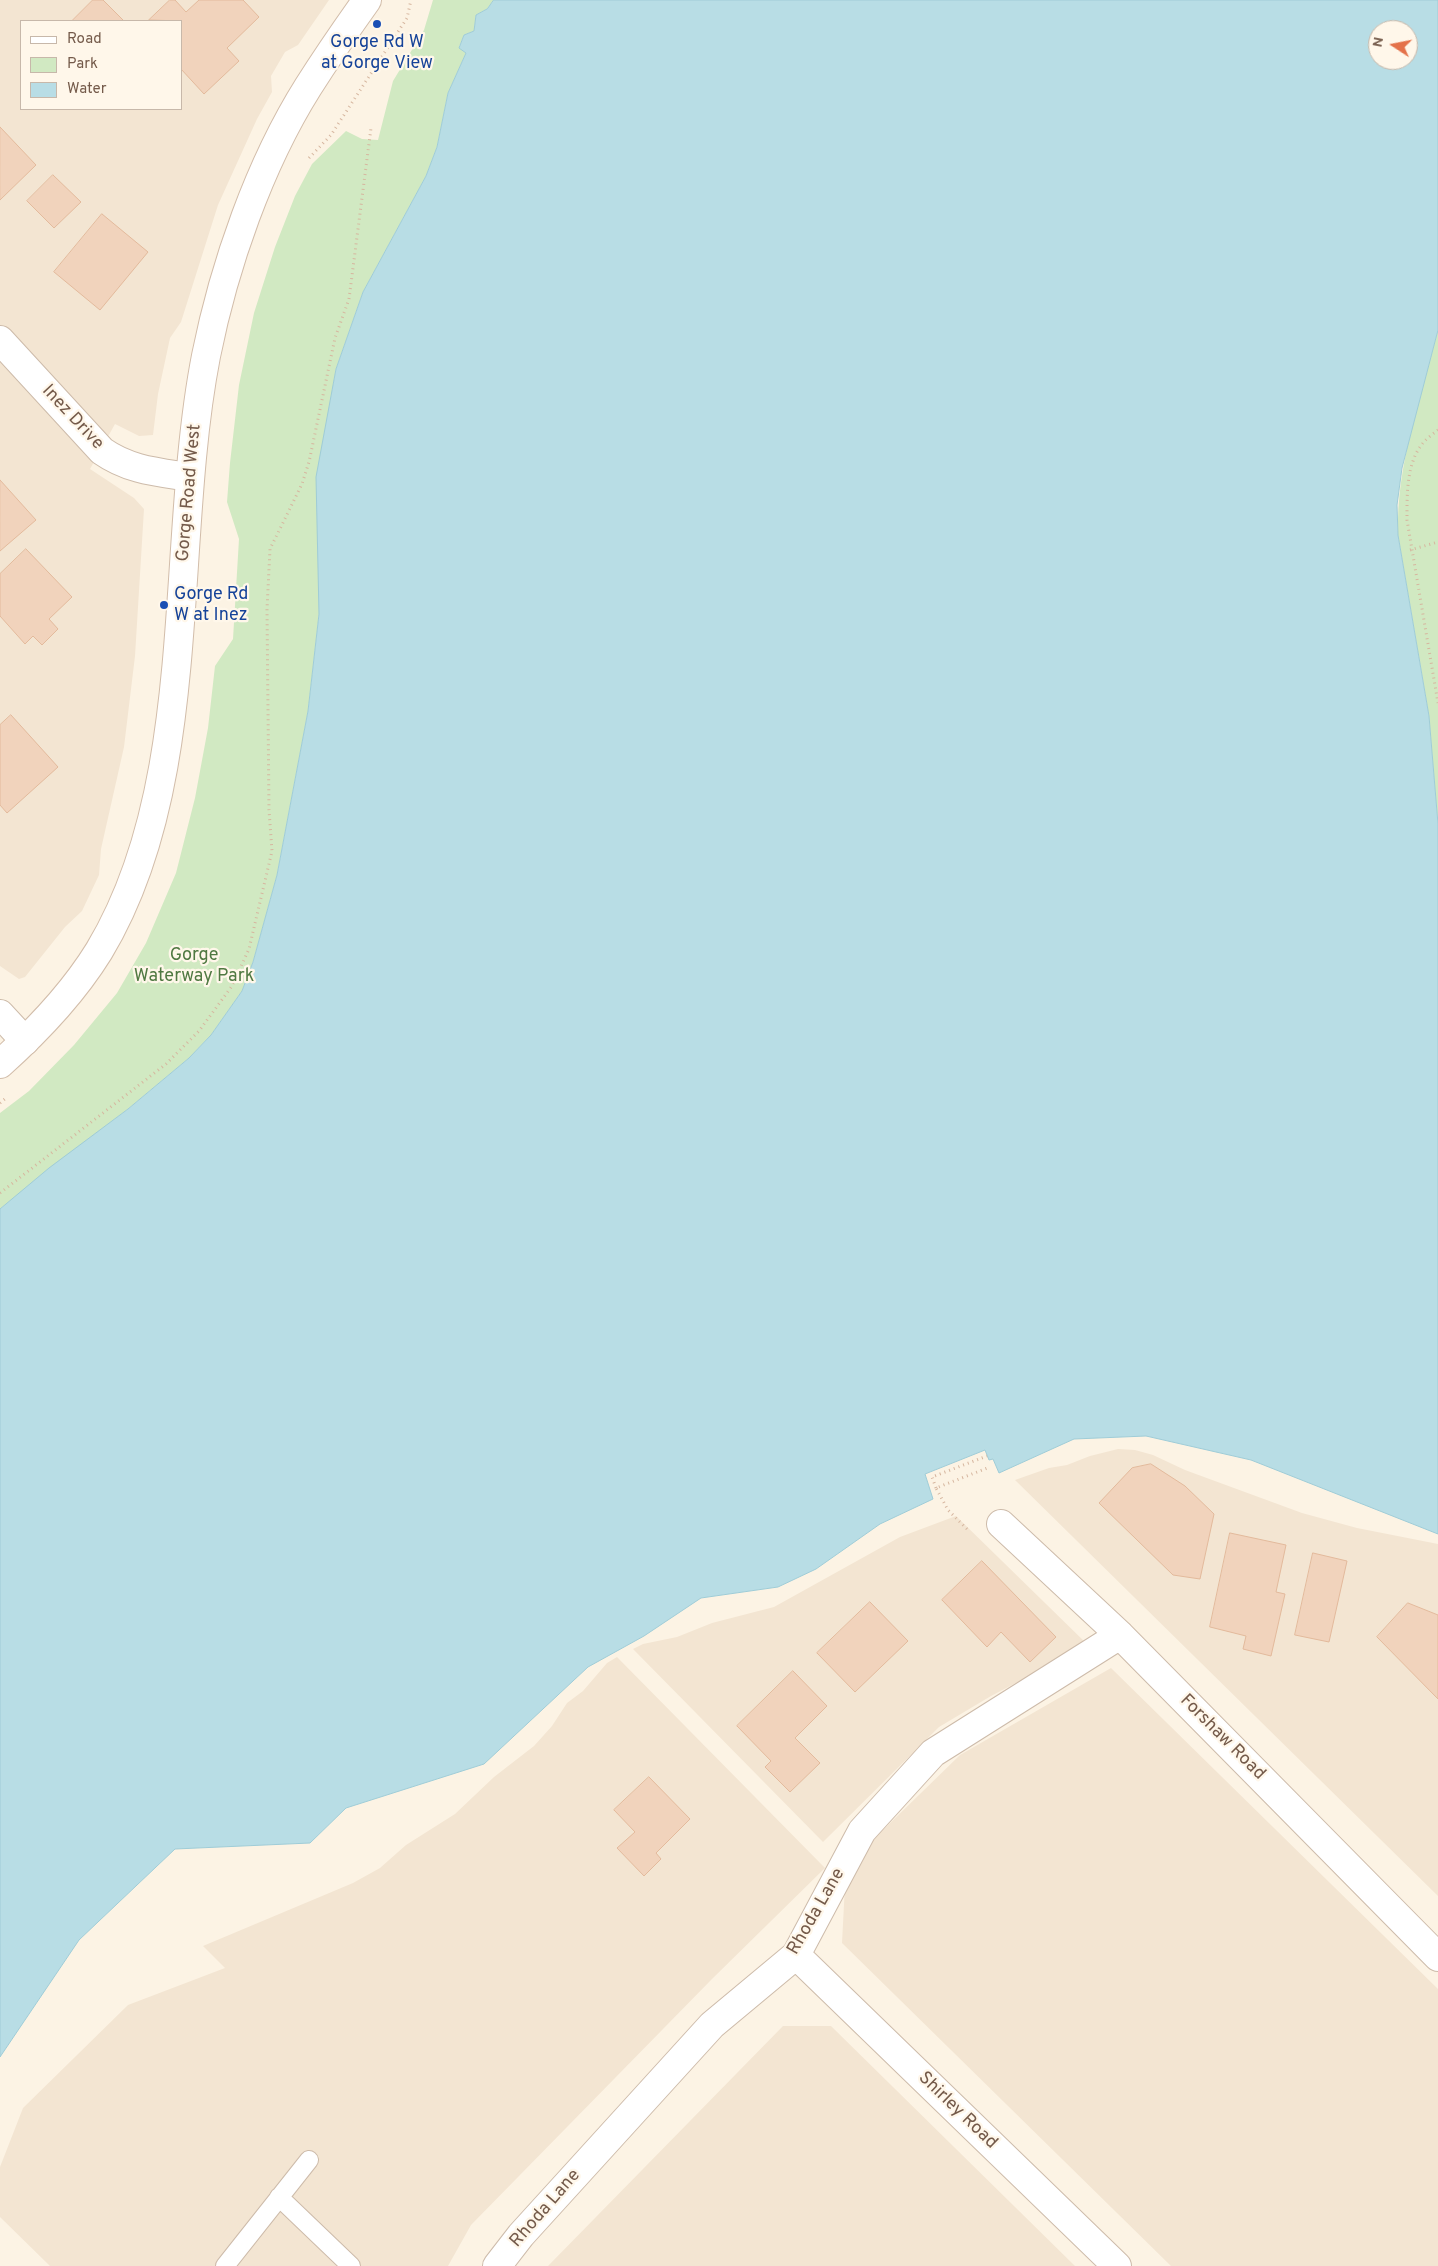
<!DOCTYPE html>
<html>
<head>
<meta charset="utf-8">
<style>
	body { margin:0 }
	#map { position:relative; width:1438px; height:2266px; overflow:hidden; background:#fcf3e4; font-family:Overpass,sans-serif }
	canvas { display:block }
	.legend { position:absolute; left:20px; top:20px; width:162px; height:90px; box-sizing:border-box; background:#fff7ea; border:1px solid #c7b8aa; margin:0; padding:6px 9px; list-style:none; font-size:15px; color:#745a4a }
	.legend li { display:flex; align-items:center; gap:10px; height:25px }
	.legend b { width:25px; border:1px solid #c7b8aa }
	.north { position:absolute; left:1368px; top:20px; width:50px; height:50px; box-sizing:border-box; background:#fff7ea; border:1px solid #c7b8aa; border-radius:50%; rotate:281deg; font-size:14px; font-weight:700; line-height:20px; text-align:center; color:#745a4a }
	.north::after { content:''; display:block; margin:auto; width:18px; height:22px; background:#e4724a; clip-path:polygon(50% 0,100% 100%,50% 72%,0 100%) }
</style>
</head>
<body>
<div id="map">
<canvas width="1438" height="2266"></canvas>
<ul class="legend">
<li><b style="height:6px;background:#fff"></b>Road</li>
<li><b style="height:14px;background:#d1e9c2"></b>Park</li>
<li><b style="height:14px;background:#b8dde5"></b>Water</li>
</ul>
<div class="north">N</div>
</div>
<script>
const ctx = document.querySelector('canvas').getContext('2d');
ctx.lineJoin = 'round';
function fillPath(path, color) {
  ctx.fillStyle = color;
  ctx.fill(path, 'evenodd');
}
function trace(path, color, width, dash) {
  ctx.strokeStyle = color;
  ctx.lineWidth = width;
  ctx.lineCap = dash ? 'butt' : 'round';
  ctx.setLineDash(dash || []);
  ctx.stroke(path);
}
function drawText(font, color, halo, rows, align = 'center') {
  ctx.font = font + ' Overpass,sans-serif';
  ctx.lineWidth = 4.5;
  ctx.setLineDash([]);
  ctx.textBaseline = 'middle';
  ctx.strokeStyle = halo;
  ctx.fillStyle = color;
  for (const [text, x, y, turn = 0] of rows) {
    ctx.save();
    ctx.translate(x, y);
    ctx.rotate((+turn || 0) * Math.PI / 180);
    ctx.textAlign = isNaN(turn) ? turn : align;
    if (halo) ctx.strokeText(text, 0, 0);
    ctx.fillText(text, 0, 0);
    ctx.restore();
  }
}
fillPath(new Path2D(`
	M0,0H329L298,45L285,52L271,76L272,92L257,119L218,205L181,322L170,338L158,394L153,435L139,436L115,424L90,469L134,498L144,509L135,656L124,747L101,849L99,875L82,911L65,927L25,977L19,979L0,966ZM21,21H181V109H21Z
	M1118,1449L1135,1450L1153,1455L1185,1470L1302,1513L1357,1528L1438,1544V1896L1015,1480L1049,1468L1067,1465L1090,1456Z
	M956,1516L1088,1645L991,1696L939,1727L823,1842L633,1649L643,1644L677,1637L712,1623L774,1607L900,1537Z
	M617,1657L825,1868L712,1979L471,2225L448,2266H50L0,2217V2167L23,2108L128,2005L225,1968L203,1946L353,1883L380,1868L406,1845L455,1814L494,1777L534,1746L552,1726L567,1703L583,1691L607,1663Z
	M1111,1668L1438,1989V2266H1171L842,1943L846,1866L960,1755Z
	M783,2026H831L1075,2266H548Z`), '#f3e5d2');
fillPath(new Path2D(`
	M433,0H494L487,9L476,15L474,31L464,35L459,47L466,53L448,93L437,147L426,176L363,292L336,369L327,423L319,614L308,711L277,875L253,962L242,991L211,1035L189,1058L128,1109L0,1209V1113L29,1091L74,1045L117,993L146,943L176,873L195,798L208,728L215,666L233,639L239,539L227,502L230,463L239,385L254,313L275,247L295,196L312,164L346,131L362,139L378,140L393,81L424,30Z
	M1438,330V824L1429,716L1398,535C1396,465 1421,397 1438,330Z`), '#d1e9c2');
const water = new Path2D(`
	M494,0H1438V330L1402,468L1397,505L1398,535L1429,716L1438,824V1534L1251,1460L1146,1436L1074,1439L999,1473L993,1459L989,1460L985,1450L925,1474L933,1499L880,1524L816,1569L778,1587L701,1598L644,1636L588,1667L484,1764L346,1808L310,1843L175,1849L79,1940L0,2057V1209L49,1168L128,1109L189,1058L211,1035L242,991L253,962L277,875L308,711L319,614L316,477L336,369L363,292L426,176L437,147L448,93L466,53L459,48L464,35L474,31L476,15L487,9ZM1378,30H1408V60H1378Z`);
fillPath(water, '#b8dde5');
trace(water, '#9fccd7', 1);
const building = new Path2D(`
	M93,0H103L124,21H72Z
	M170,0H175L186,12L199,0H243L259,17L227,48L239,61L204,94L181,69V21L149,20Z
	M0,127L36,165L0,200Z
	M53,175L81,202L54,228L27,201Z
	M102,214L148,252L100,310L54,272Z
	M0,480L36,520L0,551Z
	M26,549L72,597L49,619L58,629L42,645L33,636L25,644L0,616V574Z
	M11,715L58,767L7,813L0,805V725Z
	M1151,1464L1185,1486L1214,1514L1200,1579L1173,1575L1099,1503L1132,1468Z
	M1230,1533L1286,1545L1276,1592L1285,1594L1271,1656L1243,1649L1246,1636L1210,1627Z
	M1313,1553L1347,1561L1329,1642L1295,1635Z
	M982,1561L1056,1637L1030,1662L1001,1632L987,1647L942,1600Z
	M870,1602L908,1641L855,1692L817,1653Z
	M1408,1603L1438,1615V1699L1377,1637Z
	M793,1671L827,1706L795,1738L820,1763L790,1792L765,1767L771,1761L737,1726Z
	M649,1777L690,1819L656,1853L661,1859L644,1876L617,1848L635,1832L614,1810Z`);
fillPath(building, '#f1d3bc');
trace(building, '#e3ba9c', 1);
const lane = new Path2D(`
	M279,2197L351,2266
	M225,2266L309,2160`);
const street = new Path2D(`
	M0,340L102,451C129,470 157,472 189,477
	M0,1014L25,1041
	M1001,1524L1120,1635L1438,1957
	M796,1955L1117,2266
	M497,2266L521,2235L712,2025L796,1955L862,1831L933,1753L1120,1635`);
const secondary = new Path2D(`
	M0,1064C37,1031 73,993 99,951C201,782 169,546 206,356C224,266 259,165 308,87C327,57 347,28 367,0`);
trace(lane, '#cdbbaa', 20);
trace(street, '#cdbbaa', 30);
trace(secondary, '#d2bdaa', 30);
trace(new Path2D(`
	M309,158L331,135L407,18L411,0
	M1438,430C1433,434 1427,438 1423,443C1406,463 1407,496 1407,520L1438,703
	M1410,550L1438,542
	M0,1103L7,1097
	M0,1193L166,1064L199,1031L232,986L249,949L272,851L269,810L267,609L270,549L302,484L309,462L335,338L349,299L371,128
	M936,1488L932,1477L987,1456
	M967,1529L948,1510L936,1488L990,1467`), '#d6b69f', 3, [1, 4]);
trace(lane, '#fff', 18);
trace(street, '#fff', 28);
trace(secondary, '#fff', 28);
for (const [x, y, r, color] of [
	[377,24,5,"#1a4fb4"],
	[164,605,5,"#1a4fb4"]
]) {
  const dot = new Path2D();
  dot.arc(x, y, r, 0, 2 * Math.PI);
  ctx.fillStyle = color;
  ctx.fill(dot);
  trace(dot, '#fff7ea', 2);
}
drawText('18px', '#164399', '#fff7ea', [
	["Gorge Rd W",377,43],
	["at Gorge View",377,64],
	["Gorge Rd",174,595,"left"],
	["W at Inez",174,616,"left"]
]);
drawText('18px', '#745a4a', '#fff7ea', [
	["Inez Drive",72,418,47],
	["Gorge Road West",190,493,-85],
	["Forshaw Road",1222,1738,45],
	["Rhoda Lane",817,1912,-60],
	["Shirley Road",957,2111,44],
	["Rhoda Lane",546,2209,-49]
]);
drawText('18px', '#507942', '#fff7ea', [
	["Gorge",194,956],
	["Waterway Park",194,977]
]);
</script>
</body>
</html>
